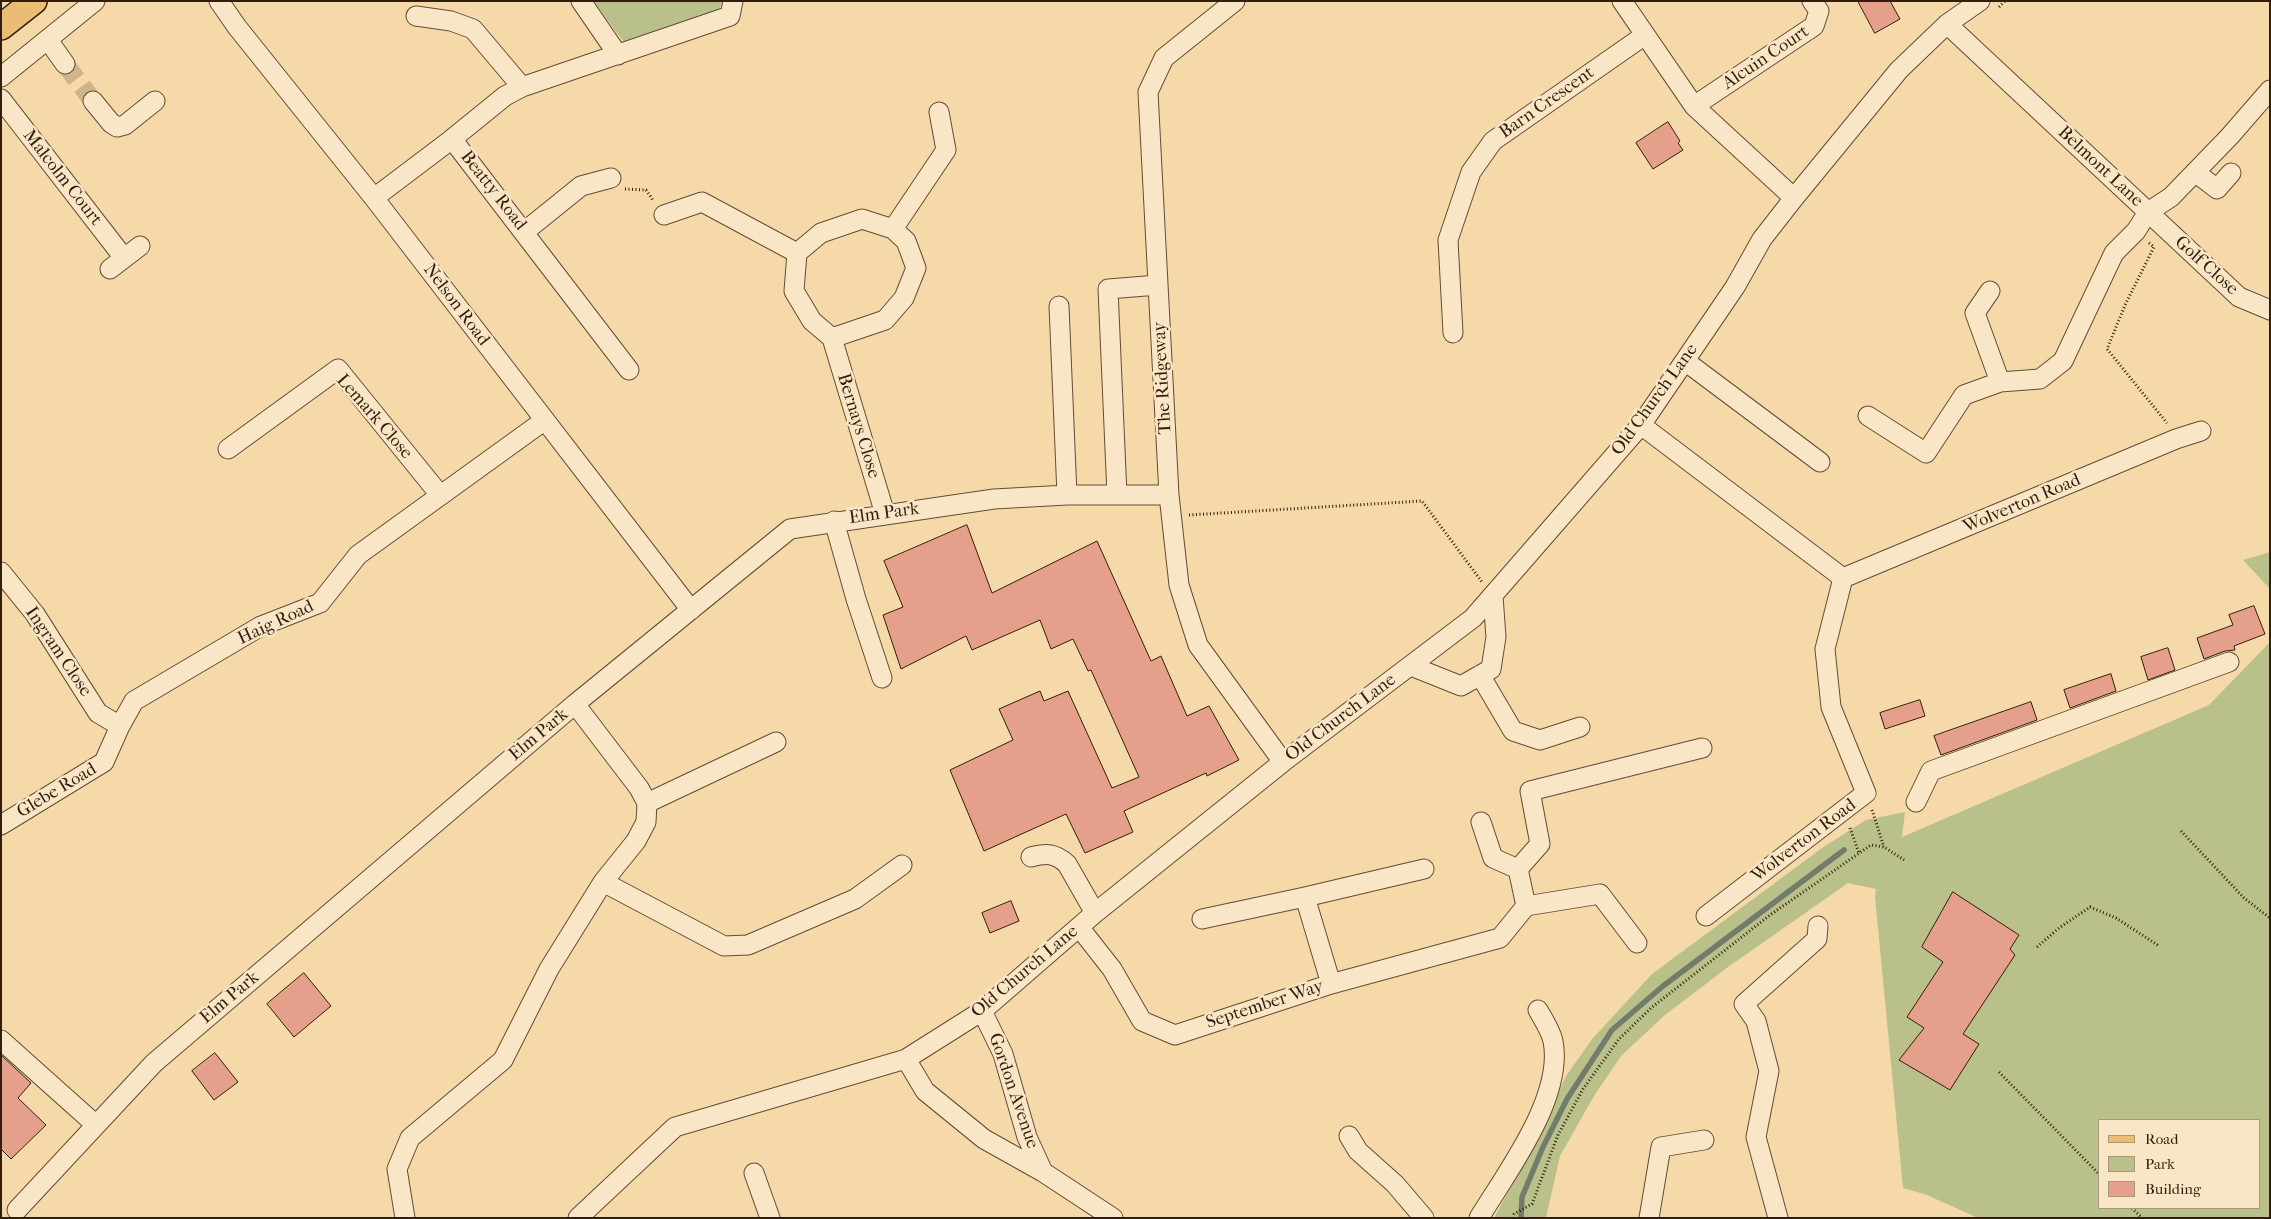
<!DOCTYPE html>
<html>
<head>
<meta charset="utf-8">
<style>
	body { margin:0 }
	#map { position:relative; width:2271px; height:1219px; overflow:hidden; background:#f6d9a9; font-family:"IM FELL French Canon",serif }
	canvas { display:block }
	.frame { position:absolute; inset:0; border:2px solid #331d0c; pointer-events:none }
	.legend { position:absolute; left:2098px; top:1119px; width:162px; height:90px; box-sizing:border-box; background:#f9e6c7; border:1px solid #aa967c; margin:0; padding:6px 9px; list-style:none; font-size:15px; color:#331d0c }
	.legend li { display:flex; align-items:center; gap:10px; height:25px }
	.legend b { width:25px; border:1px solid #aa967c }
</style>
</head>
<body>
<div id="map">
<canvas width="2271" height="1219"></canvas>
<div class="frame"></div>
<ul class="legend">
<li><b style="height:6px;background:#ebbc74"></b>Road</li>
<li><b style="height:14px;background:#bac08a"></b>Park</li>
<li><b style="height:14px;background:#e5a08b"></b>Building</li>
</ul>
</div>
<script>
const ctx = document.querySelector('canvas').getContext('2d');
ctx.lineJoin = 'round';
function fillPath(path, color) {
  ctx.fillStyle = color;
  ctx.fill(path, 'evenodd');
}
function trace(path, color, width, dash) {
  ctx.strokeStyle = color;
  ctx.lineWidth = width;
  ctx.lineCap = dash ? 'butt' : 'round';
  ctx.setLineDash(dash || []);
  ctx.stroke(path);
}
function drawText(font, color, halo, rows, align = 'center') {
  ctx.font = font + ' "IM FELL French Canon",serif';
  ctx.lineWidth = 5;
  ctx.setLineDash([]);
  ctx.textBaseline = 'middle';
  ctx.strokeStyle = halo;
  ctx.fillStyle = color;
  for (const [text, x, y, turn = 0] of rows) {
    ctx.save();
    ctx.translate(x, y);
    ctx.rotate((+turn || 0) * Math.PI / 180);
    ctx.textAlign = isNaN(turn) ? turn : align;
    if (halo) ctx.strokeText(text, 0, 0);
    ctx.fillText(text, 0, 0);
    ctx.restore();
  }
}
fillPath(new Path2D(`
	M593,1H722L719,12L626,45Z
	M2270,552V589L2243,560Z
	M2270,642V1218H1978L1927,1195L1903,1188L1875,897L1876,889L1848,883L1728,967L1665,1015L1621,1056L1594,1096L1560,1156L1546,1218H1494L1539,1136L1566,1076L1593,1038L1652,974L1822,848L1866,820L1905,812L1902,837L2209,705ZM2100,1120H2260V1208H2100Z`), '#bac08a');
trace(new Path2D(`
	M1521,1218L1522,1197L1543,1147L1567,1099L1612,1030L1663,986L1844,850`), '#737b6b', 5.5);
const building = new Path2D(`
	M1858,1H1890L1900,19L1875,33Z
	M1668,122L1680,141L1678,143L1683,150L1653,169L1636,143Z
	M967,525L992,593L1097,541L1151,661L1161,656L1187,716L1209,706L1239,760L1207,776L1206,773L1124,811L1133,832L1085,853L1066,814L984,851L950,770L1013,740L999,709L1040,691L1044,701L1068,691L1112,788L1139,777L1091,670L1088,671L1073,639L1051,649L1040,620L972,650L966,636L901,669L883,615L903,607L884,561Z
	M2254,606L2265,634L2234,646L2235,650L2225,651L2204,659L2197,638L2233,625L2229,615Z
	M2168,648L2175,670L2148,680L2141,657Z
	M2111,674L2116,691L2070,708L2064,690Z
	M1920,700L1925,716L1885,729L1880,713Z
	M2031,702L2037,720L1941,755L1934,736Z
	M1953,892L2019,935L2010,949L2015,955L1963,1034L1979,1044L1950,1090L1899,1060L1924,1028L1907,1017L1943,962L1922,947Z
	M1011,901L1019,921L990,933L982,913Z
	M304,973L331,1006L294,1037L267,1004Z
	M215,1053L238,1082L214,1100L192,1071Z
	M1,1055L31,1083L18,1098L46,1125L11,1159L1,1149Z`);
fillPath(building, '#e5a08b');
trace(building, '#331d0c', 1);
trace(new Path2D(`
	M65,64L93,101`), '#cfb38a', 19, [19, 9]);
const minor = new Path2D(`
	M219,1L237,27L374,198L691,610
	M581,1L618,55
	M1235,1L1164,58L1148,92L1169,495L1179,585L1198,645L1283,762
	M1622,1L1694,106L1794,198
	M416,16L451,21L473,29L522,87
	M1947,24L2239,297L2270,310
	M48,40L65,64
	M1,77L95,1
	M1,99L124,258
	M93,101L111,123L117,127L125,125L155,101
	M1694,106L1814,26L1819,11L1812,1
	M2195,172L2217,189L2231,173
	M374,198L452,139
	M664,215L702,202L797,253
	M862,219L893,229L906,241L916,268L904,298L885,320L832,338L812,321L794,291L797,253L821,233Z
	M893,229L946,150L939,112
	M524,232L581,186L611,178
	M110,269L140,246
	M1990,291L1975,313L2000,382
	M1059,306L1067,495
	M1453,333L1448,240L1471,172L1493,141L1645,35
	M832,338L885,514
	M1685,361L1820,462
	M629,370L452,139L505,96L522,87L730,16L733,1
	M1868,416L1926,453L1964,395L2000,382L2040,379L2063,361L2114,253L2136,231L2148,212L2171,197L2230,136L2270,90
	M1641,425L1843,578
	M228,449L338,369L440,495
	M1117,495L1108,289L1158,285
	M834,521L856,599L882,678
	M1,572L35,614L98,713L120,726
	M1843,578L2176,439L2201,431
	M1411,666L1461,686L1491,669L1496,637L1493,596
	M1480,675L1513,731L1540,740L1580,727
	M1916,802L1931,771L2229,662
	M647,803L776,742
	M1481,822L1493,858L1518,869L1526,906
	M1,825L104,762L120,726L134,701L261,626L320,603L358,555L545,420
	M1031,857C1046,853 1055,853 1067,864L1095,913
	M1518,869L1540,844L1530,791L1702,748
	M603,882L724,946L748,945L855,899L902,865
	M1706,916L1866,793L1831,707L1825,649L1843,578
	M1202,919L1305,897
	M1079,927L1112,969L1142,1021L1175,1035L1331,984L1500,938L1526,906L1600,894L1637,943
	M1331,984L1305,897L1424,869
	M982,1011L1003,1054L1027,1137L1043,1172
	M1,1040L96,1125
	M906,1059L925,1091L984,1139L1043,1172L1113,1218
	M1349,1136L1358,1151L1395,1184L1424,1218
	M754,1173L770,1218
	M17,1210L154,1063L575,704L790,529L994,499L1067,495H1169
	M405,1218L397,1169L410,1138L503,1060L549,969L603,882L636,841L646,822L647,803L639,788L575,704
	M578,1218L675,1127L906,1059L982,1011L1095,913L1283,762L1473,618L1641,425L1735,287L1762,239L1794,198L1899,70L1947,24L1980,1
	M1479,1218C1507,1172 1564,1097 1553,1041C1551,1031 1543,1019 1538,1010
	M1649,1218L1661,1147L1704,1140
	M1778,1218L1756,1137L1769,1071L1756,1021L1744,1004L1817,939L1818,926`);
const major = new Path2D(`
	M1,27L34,1`);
trace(minor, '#644c33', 21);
trace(major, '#331d0c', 28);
trace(new Path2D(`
	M1999,7L2005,1
	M625,189L646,190L653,200
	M2149,243L2154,247L2126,303L2107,349L2167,423
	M1189,515L1422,501L1482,582
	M1872,810L1884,847
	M1850,828L1859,853
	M2181,831L2244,898L2270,918
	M2037,947L2059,928L2090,907L2116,918L2159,946
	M1999,1072L2100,1175
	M2132,1208L2142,1218
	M1513,1218L1514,1214L1532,1204L1558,1135L1583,1089L1619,1039L1651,1008L1770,915L1871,845L1884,847L1904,860`), '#331d0c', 3, [1, 2.5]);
trace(minor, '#f9e6c7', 19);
trace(major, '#ebbc74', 25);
drawText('18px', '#331d0c', '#f9e6c7', [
	["Alcuin Court",1766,58,-34],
	["Barn Crescent",1547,103,-35],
	["Belmont Lane",2100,167,43],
	["Malcolm Court",62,178,52],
	["Beatty Road",493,191,52],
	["Golf Close",2206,266,42],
	["Nelson Road",456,305,53],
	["The Ridgeway",1163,378,-93],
	["Old Church Lane",1655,400,-54],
	["Lemark Close",374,417,49],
	["Bernays Close",858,426,73],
	["Wolverton Road",2022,504,-23],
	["Elm Park",884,514,-8],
	["Haig Road",276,623,-25],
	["Ingram Close",58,652,56],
	["Old Church Lane",1341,718,-37],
	["Elm Park",539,735,-40],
	["Glebe Road",57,791,-31],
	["Wolverton Road",1804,841,-37],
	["Old Church Lane",1025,972,-40],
	["Elm Park",230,998,-40],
	["September Way",1265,1005,-18],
	["Gordon Avenue",1013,1091,71]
]);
</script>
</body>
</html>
